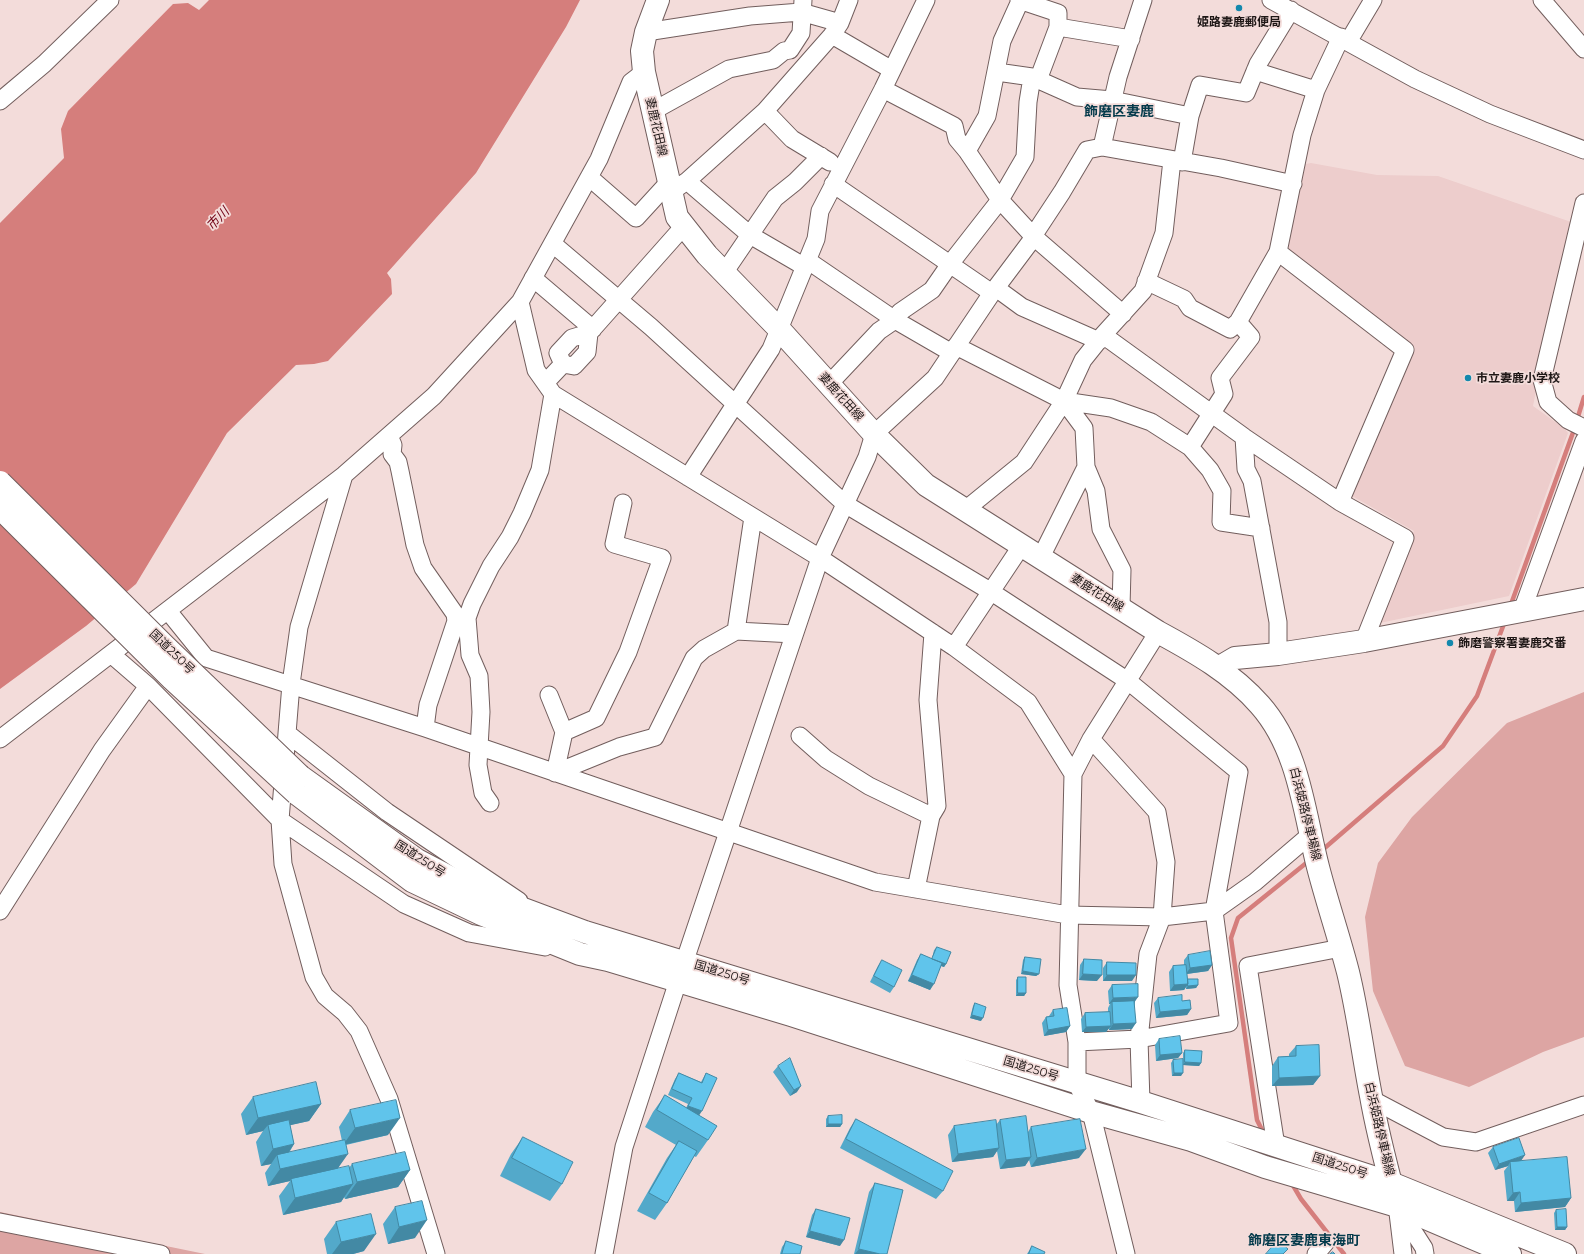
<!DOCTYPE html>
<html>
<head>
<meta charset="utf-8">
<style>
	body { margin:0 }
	canvas { display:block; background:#f3dcda }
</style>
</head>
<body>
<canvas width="1584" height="1254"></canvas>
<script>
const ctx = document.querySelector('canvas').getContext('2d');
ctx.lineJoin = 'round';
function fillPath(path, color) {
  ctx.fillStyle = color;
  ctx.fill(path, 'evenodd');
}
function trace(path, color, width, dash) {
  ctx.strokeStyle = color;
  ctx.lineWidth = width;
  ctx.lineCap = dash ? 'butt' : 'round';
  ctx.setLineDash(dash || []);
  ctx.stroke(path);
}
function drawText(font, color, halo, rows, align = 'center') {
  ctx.font = font + ' Montserrat,"Noto Sans JP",sans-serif';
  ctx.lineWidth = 3.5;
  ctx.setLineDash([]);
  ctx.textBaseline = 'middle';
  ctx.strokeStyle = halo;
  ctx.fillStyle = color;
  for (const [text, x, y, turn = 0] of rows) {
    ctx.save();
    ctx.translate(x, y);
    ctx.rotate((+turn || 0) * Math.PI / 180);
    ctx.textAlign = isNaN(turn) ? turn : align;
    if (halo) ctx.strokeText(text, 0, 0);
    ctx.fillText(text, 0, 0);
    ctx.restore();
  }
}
fillPath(new Path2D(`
	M1311,163L1377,175L1438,176L1574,223L1563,257L1533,406L1565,429L1568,433L1509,596L1375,624L1414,531L1352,496L1409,351L1285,255L1300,165Z`), '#edcdcc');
fillPath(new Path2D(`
	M1584,692V1037L1543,1052L1469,1087L1405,1066L1373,991L1365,917L1378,863L1412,817L1507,723Z
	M0,1212L205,1254H0Z`), '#dda5a3');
fillPath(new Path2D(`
	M209,0H580L566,27L476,173L387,273L391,279L392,294L328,361L314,364L296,365L227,433L136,584L86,626L0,689V223L64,158L61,129L68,111L173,4L188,3L199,10Z`), '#d57e7c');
trace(new Path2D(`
	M1577,420L1584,397
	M1510,607L1575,427
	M1320,852L1443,746L1477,696L1505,621
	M1264,1134L1257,1120L1231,938L1238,918L1310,860
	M1291,1182L1301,1199L1344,1254`), '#d57e7c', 4.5);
const minor = new Path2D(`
	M1019,0L1058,13V27L1131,39
	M1271,0L1415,79L1490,114L1584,150
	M1542,0L1584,49
	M646,32L750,16L801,12L840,23
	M832,35L892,70
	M1348,42L1373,0
	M1255,71L1316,90
	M997,72L1032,77L1077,97L1112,100L1190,116
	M1038,80L1058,27
	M883,89L954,126L957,139L967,151L1000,200L1034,237L1123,314
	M0,101L44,64L110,0
	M653,111L729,69L773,60L784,51L790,50L801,33L803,0
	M765,111L792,139L830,162
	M1102,147L1118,77L1143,0
	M967,151L987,116L1002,41L1020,1
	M1182,162L1190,116L1200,85L1246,93L1258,64L1291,10
	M589,177L636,218L669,182
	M687,181L750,235L805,267
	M833,184L992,293
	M671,192L687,181L765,111L832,35L840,23L849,0
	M1584,203L1542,380L1548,402L1568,420L1584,428
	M553,244L651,327L845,504L990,591L1128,681L1239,772L1214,911L1229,1023L1139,1039L1077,1042
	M807,260L895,320L952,353
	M724,273L775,198L795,182L821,156
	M533,278L593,329
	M1146,281L1184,299L1190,308L1230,329L1238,322L1278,252
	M996,288L1022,307L1099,341
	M520,302L536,370L553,394L820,558L954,647L1028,702L1073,774
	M1103,335L1244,437L1340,502L1405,538L1364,641
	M956,346L1064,401L1111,408L1151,422L1190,447L1210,470L1222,491L1221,522L1261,528
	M563,364L574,366L587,352L589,333
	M546,382L563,364L558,353L572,338L589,333L684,226
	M829,384L879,331L895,320L900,312L932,290L950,264L1000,200L1025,157L1028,102L1032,77
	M1064,401L1084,428L1086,467L1096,491L1101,529L1122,570L1121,607
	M389,436L393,445L392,454L398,462L400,471L415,545L423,568L455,614L456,621L428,705L425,728
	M1244,437L1246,469L1252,481L1278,622V654
	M1190,447L1224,394L1220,378L1251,337L1238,322
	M344,475L299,627L291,684L280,820L283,864L314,977L325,996L345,1013L359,1031L389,1099L436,1254
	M688,477L771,349L816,239L820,211L883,89L926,0
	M1340,502L1405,350L1278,252L1302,135L1316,90L1341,37
	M965,510L1024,462L1064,401L1083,360L1103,335L1143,291L1164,233L1172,160
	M1041,557L1086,467
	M168,611L206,658L425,728L875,882L1068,915L1162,917L1214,911L1255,882L1310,835
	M1522,611L1584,441
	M736,631L753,517
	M954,647L1022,545
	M111,654L148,686L280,820L404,904L469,933L545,947
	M549,695L564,732L555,773
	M564,732L596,718L628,652L662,558L614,544L623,503
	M288,734L387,812L519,901
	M800,736L826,759L869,786L931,816
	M0,739L344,475L434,396L520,302L599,159L631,82L644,72
	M1091,739L1157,812L1166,862L1162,917L1148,954L1139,1039L1141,1102
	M555,773L619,747L655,737L694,658L704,649L736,631L794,634
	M490,803L483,793L478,765L481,712L479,676L470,655L467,618L472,604L491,566L510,537L522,513L540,470L553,394
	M916,889L931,816L937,806L928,700L933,633
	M0,911L102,750L148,686
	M1371,1099L1443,1137L1476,1142L1584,1105
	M1276,1146L1248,966L1341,948
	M1397,1206L1424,1248L1425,1254
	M1398,1213L1403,1254
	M0,1222L161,1254
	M604,1254L624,1147L678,981L820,558L867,457L874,434L935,378L992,293L1034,237L1037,230L1062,192L1087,150L1102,147L1221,168L1293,184
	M1126,1254L1091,1112L1077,1084V1042L1068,985L1073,774L1091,739L1158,632
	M1316,1254L1326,1242`);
const major = new Path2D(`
	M658,0L646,32L642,51L644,72L677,217L707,255L780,330L874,434L926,485L1158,632C1195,652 1232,673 1260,705C1299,749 1304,812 1318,867C1327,902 1339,937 1348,972C1358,1013 1363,1055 1371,1096C1377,1131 1386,1165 1395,1199
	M1218,668L1235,658L1278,654L1364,641L1584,599`);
const highway = new Path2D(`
	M300,776L417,860L478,892L585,932L1141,1102L1391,1183L1565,1254
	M297,794L412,881L481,914L580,954L608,960L791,1015L1091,1112L1191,1140L1265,1167L1397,1206L1510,1254`);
trace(minor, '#725e5d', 19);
trace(major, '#725e5d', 24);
trace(highway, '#725e5d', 24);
trace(minor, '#fff', 17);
trace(major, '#fff', 22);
trace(highway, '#fff', 22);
const highwayBridge = new Path2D(`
	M0,482L166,647L300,776
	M0,508L172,679L297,794`);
trace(highwayBridge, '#725e5d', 24, []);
trace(highwayBridge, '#fff', 22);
fillPath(new Path2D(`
	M937,947L946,964L944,967L941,966L930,990L908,981L917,960L921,954L932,959L934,950Z
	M1188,955L1212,965L1208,971L1187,974V980L1188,979L1198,985L1196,988L1186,989V987L1184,990L1170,991L1169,972L1173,966L1184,965V960Z
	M1025,957L1039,974L1036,976L1021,974L1023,960Z
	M1084,959L1097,981L1079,980L1080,965Z
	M882,960L894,987L890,993L870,982L878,966Z
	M1107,962L1132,981H1103V968Z
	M1018,977L1026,993L1024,996H1016V980Z
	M1112,985L1135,1002L1132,1029L1109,1030V1028L1106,1032H1082L1081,1019L1085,1013L1108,1012V1008L1110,1004H1109L1108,991Z
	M1158,998L1182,1001L1191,1009L1187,1015L1156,1018L1154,1003Z
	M975,1003L981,1021L970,1018L973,1006Z
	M1053,1010L1070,1026L1066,1032L1044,1036L1042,1023L1046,1017L1049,1016Z
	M1159,1039L1182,1053L1178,1058L1156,1061L1155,1045Z
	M1296,1046L1320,1076L1313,1085L1272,1086V1066L1278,1057L1289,1056V1054Z
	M1185,1050L1201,1063L1199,1066L1183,1065L1181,1076H1172L1171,1063L1173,1060L1183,1062V1053Z
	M778,1066L797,1092L790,1096L773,1072Z
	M679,1073L701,1082L706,1073L699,1115L708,1140L696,1157L694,1156L667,1203L655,1220L637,1211L667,1158L676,1145L645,1127L653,1112L665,1095L686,1108L688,1104L668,1095L675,1079Z
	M253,1097L321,1104L309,1121L290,1125L294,1144L289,1153L342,1141L339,1127L350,1110L388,1135L346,1145L338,1169L349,1168L352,1164L410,1170L398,1187L345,1199L344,1197L341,1202L283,1215L279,1196L290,1181L268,1186L265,1173L271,1164L261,1166L256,1142L263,1131L246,1135L241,1114Z
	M828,1116L842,1124L840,1127H826V1119Z
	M856,1119L943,1191L936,1199L840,1148L850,1128Z
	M1000,1120L1028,1132L1031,1127L1079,1158L1031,1167L1029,1160L1025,1166L1000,1169L997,1151L993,1157L952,1162L948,1135L954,1126L996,1125Z
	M523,1137L562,1184L550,1201L500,1176L511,1154Z
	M1493,1147L1521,1161H1520L1571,1198L1565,1207L1515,1212L1514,1201H1507L1504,1171L1508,1166L1495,1170L1488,1153Z
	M875,1183L887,1254H854L869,1192Z
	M395,1207L415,1238L388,1244L383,1224Z
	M816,1209L840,1246L806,1237L812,1215Z
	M1556,1210L1567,1227L1565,1230H1555L1554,1213Z
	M336,1222L364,1251L353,1254H327L324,1239Z
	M786,1241L800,1254H780L782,1247Z
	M1032,1246L1044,1254H1027Z`), '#53a9ca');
fillPath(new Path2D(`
	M932,959L946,964L944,967L930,962Z
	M1212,965L1208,971L1186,974L1190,968Z
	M1023,971L1039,974L1036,976L1021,974Z
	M1083,974L1102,975L1097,981L1079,980Z
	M912,975L934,984L930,990L908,981Z
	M1107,975H1136L1132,981H1103Z
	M1188,984L1184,990L1170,991L1174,985Z
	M1198,985L1196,988L1186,989L1188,986Z
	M1018,993H1026L1024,996H1016Z
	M1138,997L1134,1003L1112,1002L1110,1004H1109L1113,998Z
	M1191,1009L1187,1015L1156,1018L1160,1012Z
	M972,1015L983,1018L981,1021L970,1018Z
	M1136,1023L1132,1029L1109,1030L1113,1024Z
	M1070,1026L1066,1032L1044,1036L1048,1030Z
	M1111,1026L1106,1032H1082L1086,1027Z
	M1182,1053L1178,1058L1156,1061L1160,1055Z
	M1185,1062L1201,1063L1199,1066L1183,1065Z
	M1174,1073H1183L1181,1076H1172Z
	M1320,1076L1313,1085L1272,1086L1279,1078Z
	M801,1086L797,1092L790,1096L794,1090Z
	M321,1104L309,1121L269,1130L268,1125L263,1131L246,1135L258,1118Z
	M688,1106L702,1111L698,1117L684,1112Z
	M400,1118L388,1135L343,1145L355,1128Z
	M828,1124H842L840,1127H826Z
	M294,1144L283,1161L277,1155L271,1164L261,1166L273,1149Z
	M999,1148L993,1157L952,1162L958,1154Z
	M1086,1149L1079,1158L1031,1167L1037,1158Z
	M348,1154L336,1171L291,1179L290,1181L268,1186L280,1169Z
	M1525,1155L1521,1161L1510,1165V1162L1508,1166L1495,1170L1499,1164Z
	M1031,1157L1025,1166L1000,1169L1006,1160Z
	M410,1170L398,1187L345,1199L357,1182Z
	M353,1184L341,1202L283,1215L295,1198Z
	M1520,1192L1514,1201H1507L1513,1193Z
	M1571,1198L1565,1207L1515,1212L1521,1203Z
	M427,1220L415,1238L388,1244L399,1227Z
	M1557,1227H1567L1565,1230H1555Z
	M810,1231L844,1240L840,1246L806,1237Z
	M376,1234L364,1251L353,1254H332L341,1242Z
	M859,1249L880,1254H855Z`), '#4389a4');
const building = new Path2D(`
	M937,947L951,952L946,964L932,959Z
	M1210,951L1212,965L1190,968L1188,955Z
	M921,954L942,963L934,984L912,975Z
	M1025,957L1041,959L1039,974L1023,971Z
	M1084,959L1102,960V975L1083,974Z
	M882,960L902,970L894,987L874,976Z
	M1107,962L1136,963V975H1107Z
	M1186,965L1188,984L1174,985L1173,966Z
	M1018,977H1026V993H1018Z
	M1188,979H1198V985L1188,986Z
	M1138,984V997L1113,998L1112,985Z
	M1182,995V1001L1190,1000L1191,1009L1160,1012L1158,998Z
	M1134,1001L1136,1023L1113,1024L1112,1002Z
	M975,1003L986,1007L983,1018L972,1015Z
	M1067,1008L1070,1026L1048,1030L1046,1017L1054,1016L1053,1010Z
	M1110,1012L1111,1026L1086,1027L1085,1013Z
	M1180,1036L1182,1053L1160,1055L1159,1039Z
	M1319,1045L1320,1076L1279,1078L1278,1057L1296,1056V1046Z
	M1185,1050L1202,1051L1201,1063L1185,1062Z
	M790,1058L801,1086L794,1090L778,1066Z
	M1183,1059V1073H1174L1173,1060Z
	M679,1073L702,1083L706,1073L717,1078L702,1111L688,1106L692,1098L672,1089Z
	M316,1082L321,1104L258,1118L253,1097Z
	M665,1095L717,1126L708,1140L657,1110Z
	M396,1100L400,1118L355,1128L350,1110Z
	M842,1115V1124H828V1116Z
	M1026,1116L1031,1157L1006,1160L1000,1120Z
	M856,1119L953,1171L943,1191L846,1139Z
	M1080,1119L1086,1149L1037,1158L1031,1127Z
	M289,1120L294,1144L273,1149L268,1125Z
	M996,1120L999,1148L958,1154L954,1126Z
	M523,1137L573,1162L562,1184L512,1158Z
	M1519,1138L1525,1155L1499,1164L1493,1147Z
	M345,1140L348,1154L280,1169L277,1155Z
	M679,1141L697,1151L667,1203L649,1193Z
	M405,1152L410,1170L357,1182L352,1164Z
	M1567,1157L1571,1198L1521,1203L1520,1192L1513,1193L1510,1162Z
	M349,1166L353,1184L295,1198L291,1179Z
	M875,1183L903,1190L887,1254H880L859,1249Z
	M422,1201L427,1220L399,1227L395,1207Z
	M816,1209L850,1218L844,1240L810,1231Z
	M1566,1209L1567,1227H1557L1556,1210Z
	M371,1214L376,1234L341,1242L336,1222Z
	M1278,1240L1288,1249L1283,1254H1266Z
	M786,1241L802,1246L800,1254H782Z
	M1032,1246L1045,1252L1044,1254H1029Z
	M1333,1252L1335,1254H1330Z`);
fillPath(building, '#60c4eb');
trace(building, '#4389a4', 1);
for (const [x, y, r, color] of [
	[1239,8,4,"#1388ad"],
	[1468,378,4,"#1388ad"],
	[1450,643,4,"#1388ad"]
]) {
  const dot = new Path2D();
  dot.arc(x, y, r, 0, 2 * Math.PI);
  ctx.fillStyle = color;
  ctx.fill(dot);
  trace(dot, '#f3dcda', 1.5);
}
drawText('bold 12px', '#1e1716', '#f3dcda', [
	["姫路妻鹿郵便局",1239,22,"center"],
	["市立妻鹿小学校",1476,378],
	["飾磨警察署妻鹿交番",1458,643]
], 'left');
drawText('12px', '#1e1716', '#f3dcda', [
	["妻鹿花田線",656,127,77],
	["妻鹿花田線",841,397,48],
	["妻鹿花田線",1097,593,32],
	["国道250号",172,652,44],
	["白浜姫路停車場線",1305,814,76],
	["国道250号",420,859,32],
	["国道250号",722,973,17],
	["国道250号",1031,1069,17],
	["白浜姫路停車場線",1379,1129,77],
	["国道250号",1340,1166,18]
]);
drawText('italic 13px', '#730517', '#f3dcda', [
	["市川",218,219,-46]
]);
drawText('bold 14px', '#043a4b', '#f3dcda', [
	["飾磨区妻鹿",1119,112],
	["飾磨区妻鹿東海町",1304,1241]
]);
</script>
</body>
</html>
